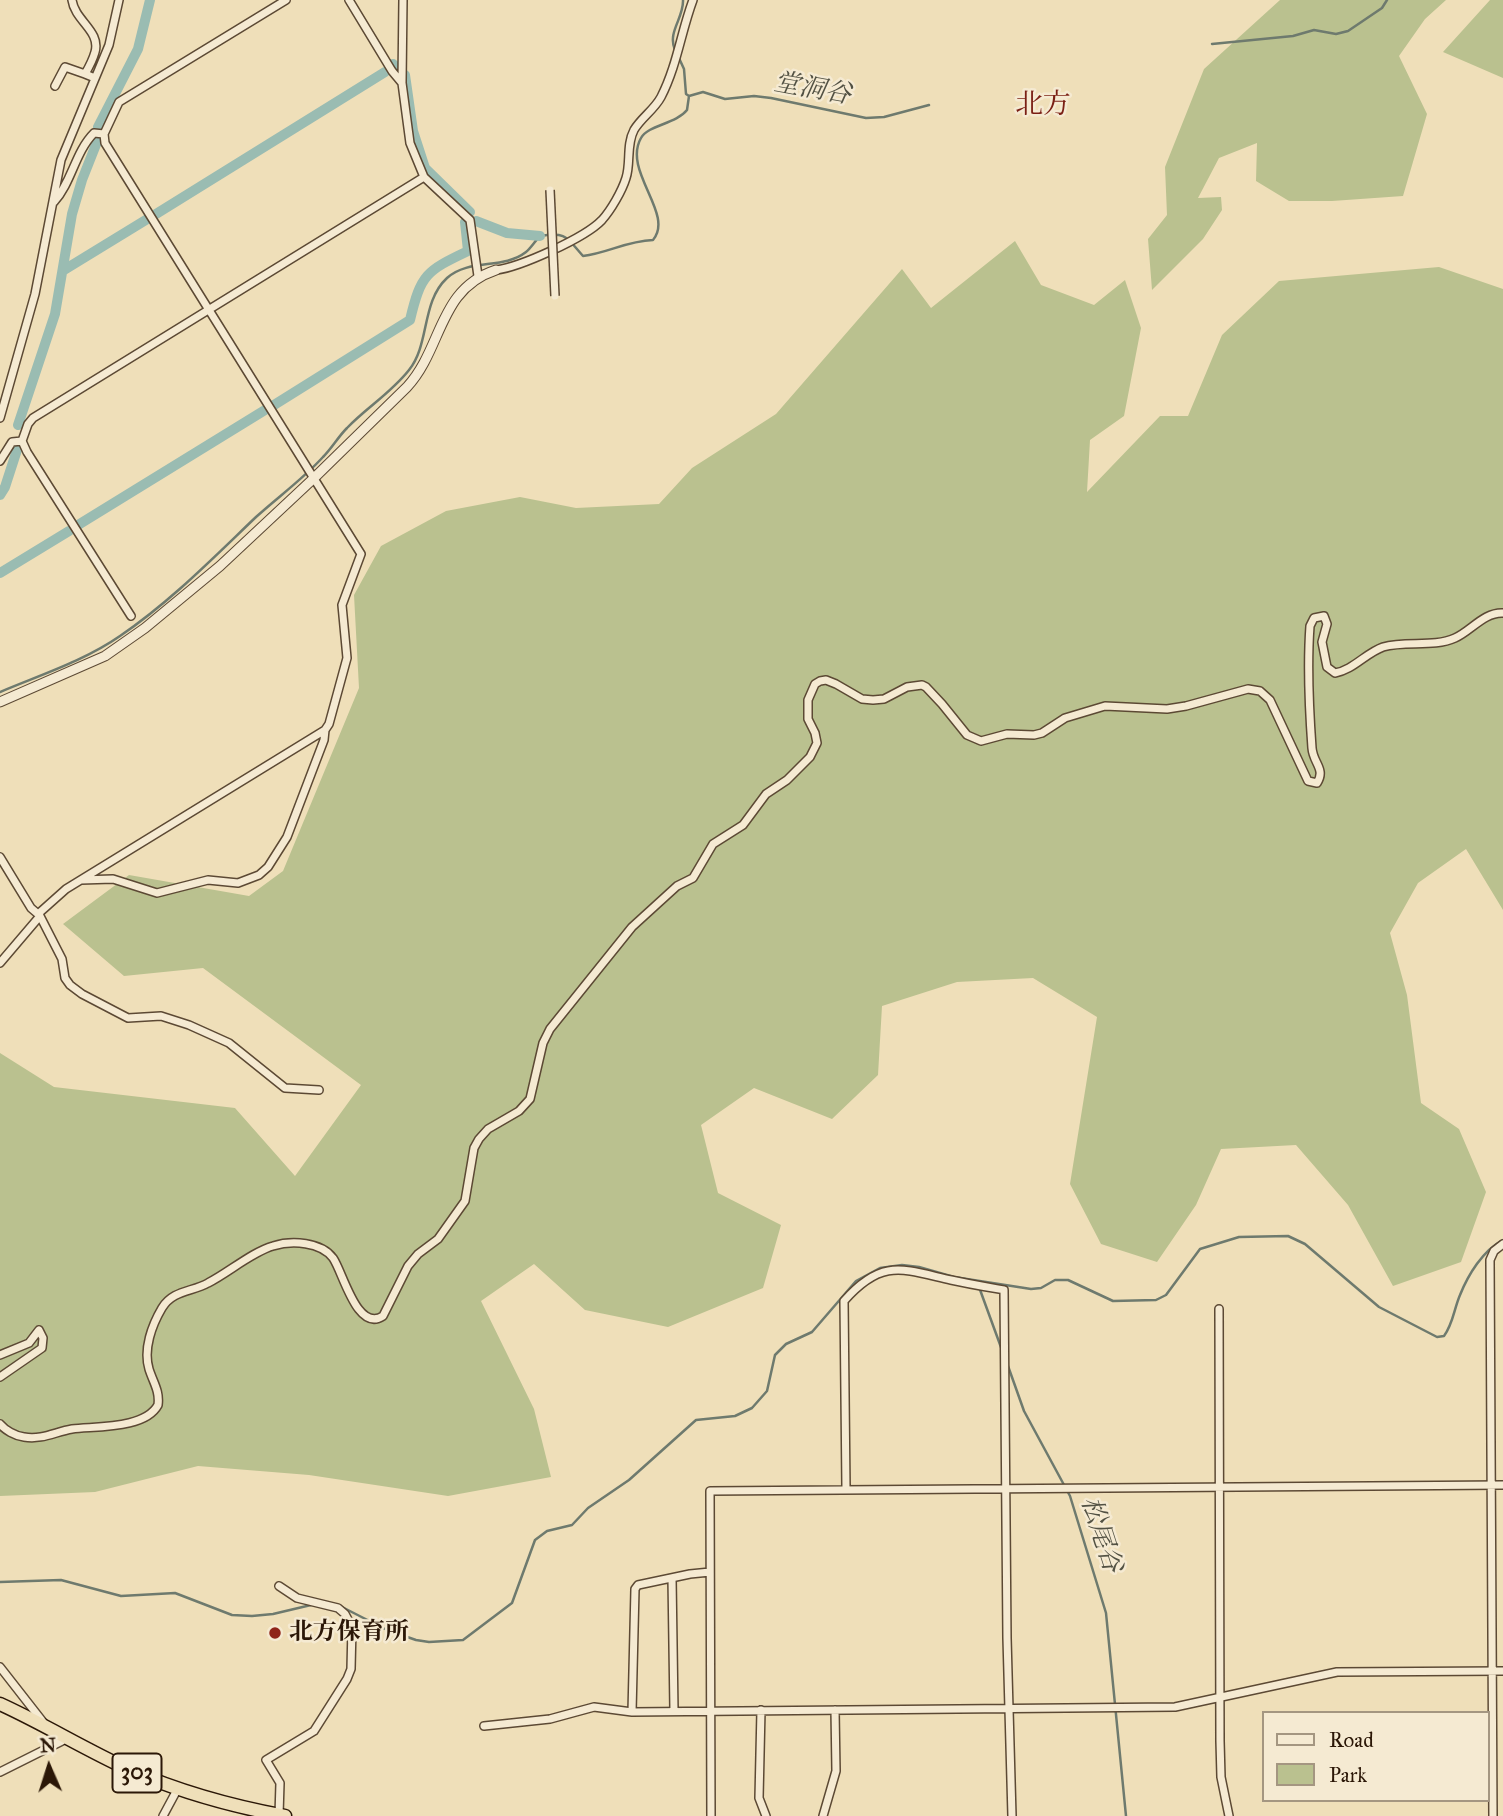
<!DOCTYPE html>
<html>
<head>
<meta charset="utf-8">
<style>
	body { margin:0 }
	#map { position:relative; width:1503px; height:1816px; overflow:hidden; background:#efdfb9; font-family:"IM FELL Great Primer",serif }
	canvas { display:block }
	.legend { position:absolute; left:1262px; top:1711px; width:228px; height:91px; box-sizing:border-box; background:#f5ead2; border:2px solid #a49681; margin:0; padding:9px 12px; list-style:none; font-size:21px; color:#2b1707 }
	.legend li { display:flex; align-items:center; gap:14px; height:35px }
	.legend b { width:35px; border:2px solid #a49681 }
	.north { position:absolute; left:14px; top:1732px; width:70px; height:70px; -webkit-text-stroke:5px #f5ead2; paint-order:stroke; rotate:357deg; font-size:19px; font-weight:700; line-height:28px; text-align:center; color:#2b1707 }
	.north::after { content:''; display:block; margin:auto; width:24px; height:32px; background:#2b1707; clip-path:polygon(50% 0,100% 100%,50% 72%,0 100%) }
</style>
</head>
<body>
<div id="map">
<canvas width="1503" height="1816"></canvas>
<ul class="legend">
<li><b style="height:9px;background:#f5ead2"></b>Road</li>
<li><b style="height:19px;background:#bac18f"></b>Park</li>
</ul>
<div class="north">N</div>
</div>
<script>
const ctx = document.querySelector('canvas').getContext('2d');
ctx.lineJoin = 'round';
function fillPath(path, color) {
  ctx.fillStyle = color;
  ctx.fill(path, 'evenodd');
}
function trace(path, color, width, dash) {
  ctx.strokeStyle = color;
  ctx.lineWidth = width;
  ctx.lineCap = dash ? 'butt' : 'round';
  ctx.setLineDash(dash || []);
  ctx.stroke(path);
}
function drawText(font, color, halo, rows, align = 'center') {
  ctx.font = font + ' "IM FELL Great Primer","Noto Serif JP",serif';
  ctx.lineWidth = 5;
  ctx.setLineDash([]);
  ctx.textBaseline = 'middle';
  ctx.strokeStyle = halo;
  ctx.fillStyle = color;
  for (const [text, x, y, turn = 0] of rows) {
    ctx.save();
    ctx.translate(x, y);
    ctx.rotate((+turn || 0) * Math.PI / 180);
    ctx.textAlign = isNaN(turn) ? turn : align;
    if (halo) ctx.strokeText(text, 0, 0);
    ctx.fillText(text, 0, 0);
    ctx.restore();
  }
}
fillPath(new Path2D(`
	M1280,0H1446L1425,19L1399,56L1427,114L1403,196L1332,201H1289L1256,181L1257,143L1219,158L1198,198L1221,197L1222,210L1203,239L1152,290L1148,239L1167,215L1165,167L1204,69Z
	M1490,0H1503V78L1443,52Z
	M1015,241L1041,285L1094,305L1125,280L1141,328L1124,416L1090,440L1087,492L1160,416H1188L1222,335L1279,281L1439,267L1503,289V910L1466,849L1418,883L1390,933L1407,995L1421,1103L1459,1129L1486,1192L1461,1262L1393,1286L1348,1205L1296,1145L1221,1149L1196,1205L1157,1262L1101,1244L1070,1184L1097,1017L1033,978L957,982L882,1006L878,1075L832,1119L754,1088L701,1125L718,1193L781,1225L763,1288L668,1327L585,1310L534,1264L481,1301L534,1409L551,1477L448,1496L309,1475L198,1466L95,1492L0,1496V1053L54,1087L235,1108L295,1176L361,1085L203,968L124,976L63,924L129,875L249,896L283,871L359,688L354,595L381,546L446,511L520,497L576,508L659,504L692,468L776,414L902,269L931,308Z`), '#bac18f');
trace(new Path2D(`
	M1212,44L1293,36L1314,30L1336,34L1348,31L1382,8L1387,0
	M675,50C667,32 684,18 683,0
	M689,96L703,92L725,99L754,96L771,98L866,118L884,117L929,105
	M0,692C40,675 84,661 120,636C170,602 212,559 256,517C278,497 303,479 323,457C332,448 338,437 347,428C366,408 391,393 409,370C430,344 421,302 447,278C469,258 503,270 526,252C531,248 535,241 540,236C567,232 566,237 583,256C608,253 626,241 653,240C675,214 622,171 641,138C648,125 676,124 687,110L689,96L686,94L684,69L678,56
	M979,1287L1002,1350
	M1008,1366L1024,1411L1070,1496L1106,1613L1126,1816
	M0,1582L61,1580L121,1596L175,1593L232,1615L252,1616L273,1614L311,1605
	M342,1607L387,1630L416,1640L429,1642L463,1640L512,1603L535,1540L547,1531L572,1525L588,1508L629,1480L696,1420L735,1416L752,1408L767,1391L775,1355L786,1344L812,1332L856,1281L880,1268L902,1265L919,1267L954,1277L1031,1289L1041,1288L1055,1280H1068L1113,1301L1156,1300L1166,1295L1200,1249L1239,1237L1288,1236L1305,1244L1379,1307L1437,1337L1444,1336C1453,1324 1454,1309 1460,1295C1468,1275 1483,1250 1503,1240`), '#6e7a6e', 2.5);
trace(new Path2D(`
	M393,64L397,68
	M405,75L413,131L425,168L470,212
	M98,127L138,49L150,0
	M156,214L385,72
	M476,221L507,233L540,236
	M64,270L149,218
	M274,405L410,320C421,274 426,271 468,251L465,222
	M18,425L55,314L72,214L82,180L97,142
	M0,495L5,487L17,450
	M78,525L265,410
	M0,573L69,531`), '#9abcb2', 10);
const minor = new Path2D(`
	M72,0C75,21 101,31 95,52C93,59 89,67 85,74L95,78
	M349,0L392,71L402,83L410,143L424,177L470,220L478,276
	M402,82L403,0
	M55,86L65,67L85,74
	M54,202C72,182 75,152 94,133L104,134
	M496,270C520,267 585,238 602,220C611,210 622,191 626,178C631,163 626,145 634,130C641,118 654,110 661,97C677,66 681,32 693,0
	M0,418L35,294L61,160L109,45L119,0
	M0,461L12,442L22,441
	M131,616L27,452L22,441L28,424L33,418L424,177
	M0,857L31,908L38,914
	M81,880L113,879L157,893L208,880L238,883L259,875L268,867L287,837L324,740L325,730
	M40,916L62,959L65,978L70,985L82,994L128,1018L161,1016L189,1025L229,1043L285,1088L319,1090
	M0,963L40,916L38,914L66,889L325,730L329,724L347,658L342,605L361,554L105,143L104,134L119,102L286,0
	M1219,1309L1220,1741L1221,1777L1229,1816
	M0,1355L29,1343L39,1330L43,1338L42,1348L0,1377
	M0,1424C5,1430 15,1436 24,1437C42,1440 55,1432 72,1429C96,1426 145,1429 158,1405C160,1391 153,1382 149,1369C143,1349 152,1325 162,1308C173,1290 192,1292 208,1283C228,1273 252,1252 273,1246C292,1240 321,1242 333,1258C343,1272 357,1333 383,1316L408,1266L418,1254L438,1239L465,1201L474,1148L479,1139L488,1129L519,1111L530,1099L543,1043L550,1029L632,927L677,886L693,878L713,844L743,825L766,794L787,780L810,757L817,743L815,733L808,719V700L815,684L820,681L826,680L836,684L862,699L873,700L884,699L907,687L922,685L926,687L942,704L967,735L981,741L1007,734L1034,735L1042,733L1065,718L1105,706L1167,709L1186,706L1248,689L1260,691L1270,700L1308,781L1317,783C1326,769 1313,763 1312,748C1309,707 1307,667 1310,626L1314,618L1324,616L1327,624L1322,642L1327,667L1335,673C1353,670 1366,653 1383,647C1406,640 1433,648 1455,638C1471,631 1484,612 1503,613
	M846,1489L844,1301C882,1258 902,1269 951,1280C969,1284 987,1287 1004,1290L1007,1638L1012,1816
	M710,1572L690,1574L638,1585L635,1589L632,1712L1175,1707L1337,1672L1503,1671
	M672,1578L674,1711
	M279,1586L297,1598L338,1608L345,1614L352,1627L351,1669L347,1679L314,1731L266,1760L280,1783L279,1815
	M0,1667L43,1722
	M761,1710L759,1798L766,1816
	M484,1726L550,1719L594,1707L632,1712
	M0,1772L62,1741L66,1736
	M163,1816L177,1790
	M711,1816L710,1491L1503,1485
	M823,1816L836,1771L835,1710
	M1493,1816L1490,1260L1494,1251L1503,1244`);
const tertiary = new Path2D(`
	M0,702L105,656L145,628L220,566L313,479L407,387C443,348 438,289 496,270`);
const trunk = new Path2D(`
	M0,1704C44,1724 86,1750 130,1770C180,1792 231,1806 285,1816`);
trace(minor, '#5c4934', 10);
trace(tertiary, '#5c4934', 11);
trace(trunk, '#2b1707', 15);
trace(minor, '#f5ead2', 7);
trace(tertiary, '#f5ead2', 9);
trace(trunk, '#efdfb9', 12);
const minorBridge = new Path2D(`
	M550,190L555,296`);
trace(minorBridge, '#5c4934', 10, []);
trace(minorBridge, '#f5ead2', 7);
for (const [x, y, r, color] of [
	[275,1633,7,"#8f2418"]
]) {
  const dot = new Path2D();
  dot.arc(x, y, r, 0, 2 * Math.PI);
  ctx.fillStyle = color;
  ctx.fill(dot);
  trace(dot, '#f5ead2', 2.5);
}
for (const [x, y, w] of [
	[137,1773,49]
]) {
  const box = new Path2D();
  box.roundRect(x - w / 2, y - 19.5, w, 39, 5);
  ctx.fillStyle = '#f5ead2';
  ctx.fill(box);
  trace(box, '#2b1707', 2);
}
drawText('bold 23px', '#2b1707', null, [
	["303",137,1773]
]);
drawText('bold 24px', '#2b1707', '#f5ead2', [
	["北方保育所",289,1633]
], 'left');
drawText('italic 26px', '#525143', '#f5ead2', [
	["堂洞谷",812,90,10],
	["松尾谷",1100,1535,72]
]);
drawText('28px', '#7a1f14', '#f5ead2', [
	["北方",1043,106]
]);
</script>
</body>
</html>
